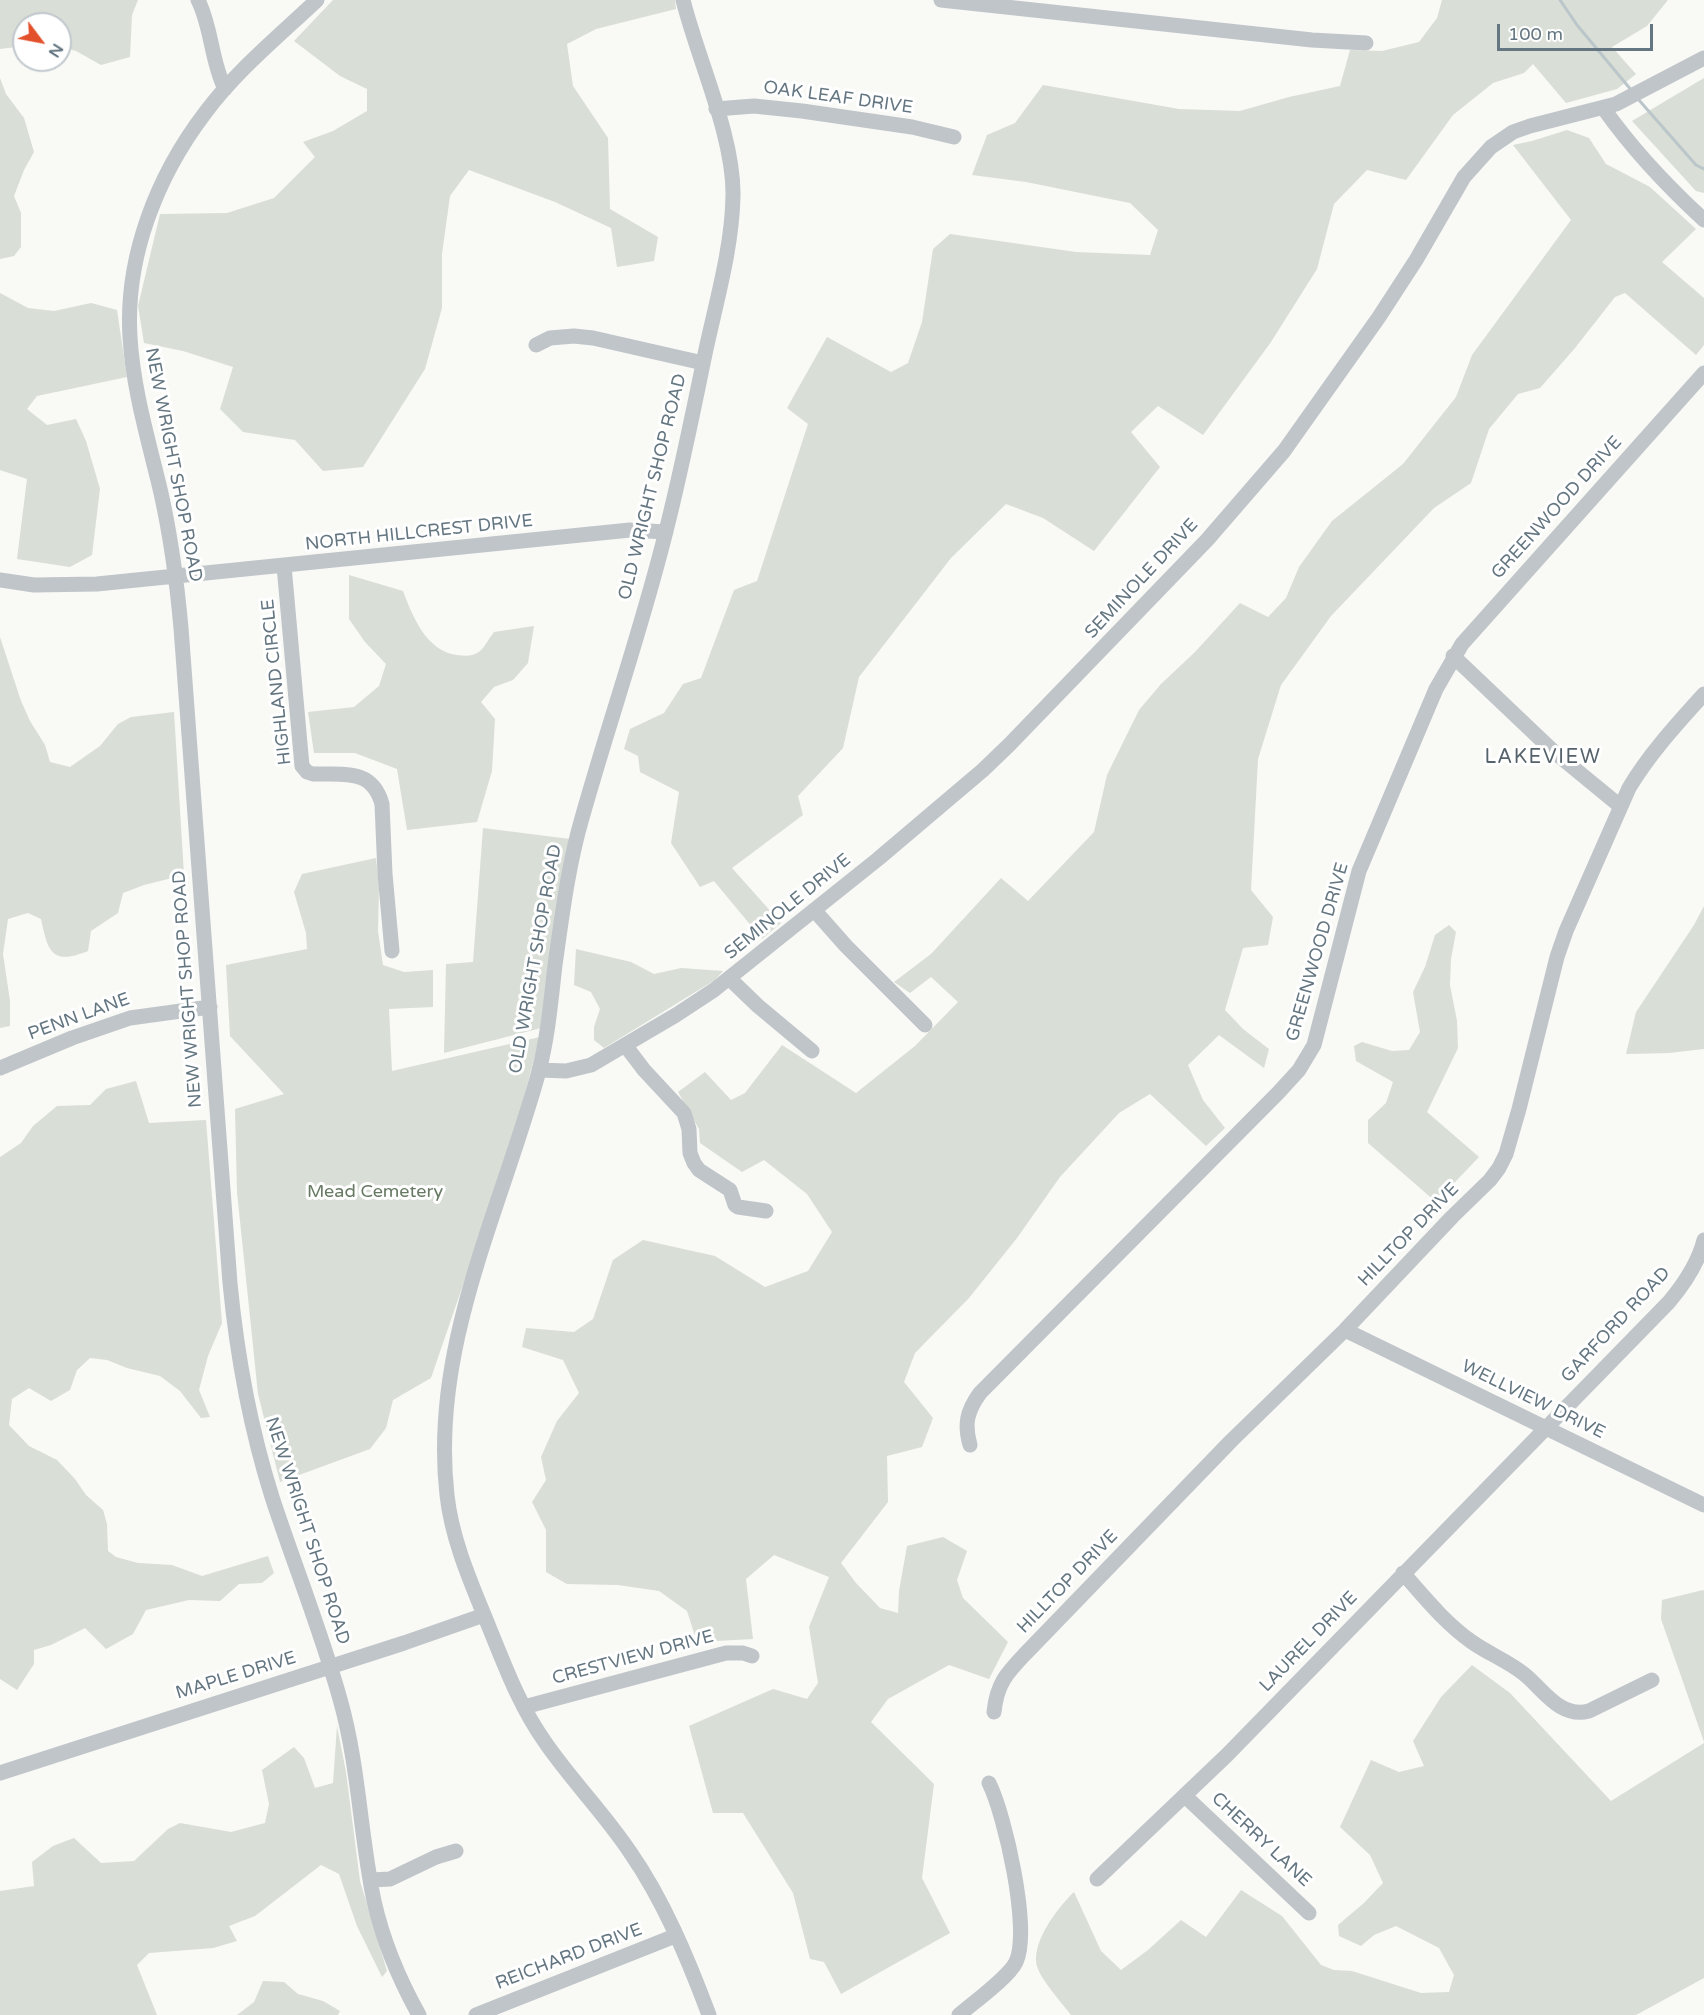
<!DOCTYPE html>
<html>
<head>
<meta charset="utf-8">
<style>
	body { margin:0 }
	#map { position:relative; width:1704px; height:2015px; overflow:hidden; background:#f9f9f6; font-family:"Varela Round",sans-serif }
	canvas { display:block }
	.north { position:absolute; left:12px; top:12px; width:60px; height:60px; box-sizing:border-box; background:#fff; border:2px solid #c1c8cd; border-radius:50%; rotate:122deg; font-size:16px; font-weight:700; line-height:24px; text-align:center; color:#647681 }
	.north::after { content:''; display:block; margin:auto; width:21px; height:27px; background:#e3502c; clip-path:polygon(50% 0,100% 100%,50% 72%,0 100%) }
	.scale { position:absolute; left:1497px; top:24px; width:156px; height:27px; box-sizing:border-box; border:3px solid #647681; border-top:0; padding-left:8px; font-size:18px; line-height:21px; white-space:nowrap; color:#647681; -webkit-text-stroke:4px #fff; paint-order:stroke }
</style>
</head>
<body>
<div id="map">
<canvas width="1704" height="2015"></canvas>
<div class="north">N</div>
<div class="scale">100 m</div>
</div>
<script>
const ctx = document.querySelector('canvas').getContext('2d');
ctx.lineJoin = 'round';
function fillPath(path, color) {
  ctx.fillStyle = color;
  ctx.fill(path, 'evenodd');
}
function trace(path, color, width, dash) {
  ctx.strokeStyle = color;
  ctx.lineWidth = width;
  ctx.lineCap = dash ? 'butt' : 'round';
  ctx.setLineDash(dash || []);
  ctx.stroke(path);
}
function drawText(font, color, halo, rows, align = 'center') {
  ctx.font = font + ' "Varela Round",sans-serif';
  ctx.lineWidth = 6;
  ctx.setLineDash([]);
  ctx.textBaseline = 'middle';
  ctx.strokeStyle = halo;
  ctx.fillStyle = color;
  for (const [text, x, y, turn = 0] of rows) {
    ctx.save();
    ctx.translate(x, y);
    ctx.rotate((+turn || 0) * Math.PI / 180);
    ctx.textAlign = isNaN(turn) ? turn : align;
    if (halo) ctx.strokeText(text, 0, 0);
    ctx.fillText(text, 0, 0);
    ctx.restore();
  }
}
fillPath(new Path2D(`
	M0,0H138L132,15L130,57L101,65L76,51L60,47V24H24V46L0,49Z
	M333,0H675L676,9L596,29L567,44L573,86L608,138L610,209L658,237L654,261L617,267L611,228L555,202L469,170L450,196L442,254V308L425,369L363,467L323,471L295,440L243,432L220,409L233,367L183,351L144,343L138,306L160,214L227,213L274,198L315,157L303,142L333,131L367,111V89L340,76L294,41Z
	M1442,0H1668L1647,26L1612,47L1636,74L1617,89L1566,103L1533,64L1524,73L1493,83L1453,115L1406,180L1367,170L1334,204L1317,269L1271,342L1203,435L1158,406L1131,432L1160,467L1094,551L1043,518L1006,504L951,558L859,677L843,748L798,796L803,815L732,868L781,923L762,939L714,881L700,887L671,843L679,792L640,772L638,756L624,749L630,729L664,713L683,684L701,678L734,590L757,581L808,424L787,408L827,337L891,372L908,363L922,322L933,249L950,234L1076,252L1150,255L1158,230L1130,203L1026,182L972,175L987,135L1015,123L1043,85L1179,109L1240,111L1289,97L1340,86L1350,50L1382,51L1419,42L1437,18Z
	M0,78L6,94L24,118L34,152L24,170L14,196L21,213V247L14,256L0,259Z
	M1704,78V193L1696,191L1632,121Z
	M1567,130L1589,138L1606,164L1650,187L1696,229L1662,262L1704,298V345L1696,355L1625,293L1615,297L1575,348L1540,388L1518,394L1489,429L1471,483L1434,508L1331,616L1281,685L1258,759L1251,890L1273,917L1268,945L1243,948L1225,1010L1243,1029L1269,1049L1264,1068L1219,1035L1188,1065L1203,1100L1225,1128L1206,1146L1150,1094L1119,1113L1060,1177L1017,1238L969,1298L915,1353L904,1382L933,1418L922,1447L887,1456L888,1502L841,1563L856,1583L880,1608L898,1613L899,1591L907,1546L943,1537L967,1551L957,1580L963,1598L1008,1642L989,1679L949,1665L888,1699L871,1722L934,1784L922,1878L950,1933L841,1994L824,1962L810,1959L793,1893L743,1813H713L689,1726L773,1689L807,1699L818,1683L809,1627L829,1577L774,1555L746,1579L753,1639L697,1642L687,1611L659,1591L618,1585L567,1584L546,1572V1530L532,1502L546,1480L541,1457L557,1421L579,1393L563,1360L522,1347L526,1328L574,1332L593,1319L613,1260L643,1240L715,1256L765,1287L808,1271L832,1232L807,1194L764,1160L742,1172L700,1143L699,1129L678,1092L705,1072L731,1100L745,1093L782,1045L856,1093L915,1046L958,1002L931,977L910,993L894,982L931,954L1001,878L1028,901L1094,832L1107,775L1139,710L1161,684L1195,652L1240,603L1268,617L1286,598L1299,567L1332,521L1403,464L1456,397L1472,355L1571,220L1513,145L1532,141Z
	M0,293L28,308L54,311L91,303L117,310L127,377L37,396L27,409L47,425L76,419L86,441L100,489L92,555L70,567L17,559L27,479L0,470Z
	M349,575L403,591C413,617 426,651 457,655C465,656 473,657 480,651C485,647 489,638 494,632L534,626L528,663L513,680L494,687L481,702L495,719L492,771L477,822L407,830L397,769L355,753H314L308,712L354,707L379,686L386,664L365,642L349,619Z
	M0,637L21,701L30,721L45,745L50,762L70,767L100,746L118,724L131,717L174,712L184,875L144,885L123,893L118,913L91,931L88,951C51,966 48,951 41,919L28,913L8,919L3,954L10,1001V1026L0,1028Z
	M483,828L570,839L545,1027L444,1053L446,964L473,962Z
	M376,858L379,887L378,931L383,965L404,972L433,970V1007L389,1009L392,1071L540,1037L511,1145L431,1378L393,1400L386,1428L370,1449L280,1482L258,1394L237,1192L235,1109L284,1094L230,1036L226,965L307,949L306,933L294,892L302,874Z
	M1704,906V1049L1669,1053L1626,1054L1636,1012L1694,925Z
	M1449,925L1456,932L1451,959L1450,985L1457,1021L1458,1048L1427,1112L1479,1157L1436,1202L1368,1143V1120L1386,1103L1393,1082L1356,1061L1354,1046L1362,1042L1392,1051L1409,1050L1420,1032L1413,992L1425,967L1435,935Z
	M576,949L631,962L654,974L681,968L723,971L715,980L604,1048L594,1040V1027L600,1009L591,992L574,985Z
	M136,1081L149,1123L206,1120L222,1323L208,1356L199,1390L210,1417L201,1418L180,1391L160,1376L127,1368L107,1360L90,1358L77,1370L70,1390L51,1401L29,1388L12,1399L9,1425L29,1446L57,1460L75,1479L86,1495L103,1510L107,1524L108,1551L116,1557L138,1563L172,1565L202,1576L268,1556L274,1573L262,1583L239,1584L220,1601L189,1600L146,1610L133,1634L106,1649L85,1628L51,1645L34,1650V1664L17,1690L0,1679V1157L21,1143L33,1126L57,1106L90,1105L106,1089Z
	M1703,1590L1704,1591V1742L1661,1619L1662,1600Z
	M1472,1665L1510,1693L1611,1801L1704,1743V1978L1636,2015H1071C1062,2003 1043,1982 1038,1969C1028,1946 1058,1907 1074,1892L1101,1951L1121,1970L1148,1950L1181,1920L1206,1937L1241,1890L1282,1916L1321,1965L1334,1970L1352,1971L1421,1993L1449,1992L1454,1975L1439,1948L1396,1926L1374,1935L1361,1946L1339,1936L1338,1925L1364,1903L1383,1883L1370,1855L1340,1827L1371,1760L1399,1772L1424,1766L1413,1741L1441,1697Z
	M337,1726L346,1772L360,1881L387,1971L382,1977L357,1926L339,1874L321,1865L255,1916L229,1926L237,1941L213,1948L149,1953L137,1965L157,2015H0V1891L34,1886L32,1862L53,1846L74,1838L101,1863L134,1861L168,1829L180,1823L231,1832L265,1823L269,1804L262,1770L294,1747L304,1758L315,1788L333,1783Z
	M263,1981L284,1982L298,1994L323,2001L340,2011L338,2015H237L254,2002Z`), '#d9ded6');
trace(new Path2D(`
	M1560,0L1577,25L1632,91
	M1638,99L1696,165L1704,169`), '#bac6ca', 3);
trace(new Path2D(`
	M198,0C212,28 211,61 225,89
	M317,0C279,36 236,71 205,113C157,176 125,257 130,337C133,390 149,442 161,493C171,538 177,583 181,628L230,1283C237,1356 250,1427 272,1497C294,1564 321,1631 340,1699C359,1766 360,1834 374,1901C383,1941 399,1979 419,2015
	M683,0C698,60 734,136 733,196C732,249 716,302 705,354C693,413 681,472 666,531C642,628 609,722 582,818C568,866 562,916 555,965C551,1000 548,1036 539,1071C501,1210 430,1347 447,1495C452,1541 472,1585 489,1627C505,1666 520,1707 545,1742C571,1780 604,1813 630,1852C664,1901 688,1959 709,2015
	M941,0L1312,40L1366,43
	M716,109L754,106L802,111L912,127L954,137
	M1604,109C1633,150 1667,186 1704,220
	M536,345L550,338L574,336L593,338L703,363
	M284,566L302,766L307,772L313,774C343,775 372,768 382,804L385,874L392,951
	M0,580L34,585L97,584L630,530L666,532
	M1453,656L1553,751L1620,806
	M815,911L846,946L925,1025
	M730,979L758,1006L812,1051
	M625,1045L644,1070L684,1113L689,1129L690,1153L694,1163L699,1170L730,1190L735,1205L738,1207L766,1211
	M0,1068L72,1038L130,1018L210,1007
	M539,1070L566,1071L591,1065L676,1015L714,990L878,859L983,770L1009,745L1207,540L1284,451L1379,317L1416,260L1464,177L1491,147L1513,132L1530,126L1616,104L1704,58
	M1345,1330L1704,1505
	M970,1445C964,1424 967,1411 980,1393L1278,1093L1299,1070L1314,1045L1359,871L1436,689L1462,644L1704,373
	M1403,1573C1425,1598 1445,1623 1472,1642C1489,1654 1508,1661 1524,1674C1543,1689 1560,1719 1589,1711L1652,1680
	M524,1707L726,1653H743L752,1656
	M994,1712C997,1683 1007,1673 1026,1653L1231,1441L1345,1330L1452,1217L1490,1180L1499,1168L1506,1154L1519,1109L1557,957L1566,931L1629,788C1650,753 1677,724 1704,694
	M0,1773L404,1643L484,1615
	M1185,1796L1309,1913
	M1097,1879L1227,1755L1669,1302C1684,1284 1698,1264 1704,1240
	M371,1880L390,1879L436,1857L456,1851
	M476,2015L675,1936
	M959,2015C973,2003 1009,1977 1016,1962C1031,1930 1005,1815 989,1783`), '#c0c5c9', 15);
drawText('18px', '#647681', '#fff', [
	["OAK LEAF DRIVE",838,98,8],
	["NEW WRIGHT SHOP ROAD",173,465,79],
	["OLD WRIGHT SHOP ROAD",653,487,-76],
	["GREENWOOD DRIVE",1557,508,-48],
	["NORTH HILLCREST DRIVE",419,533,-6],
	["SEMINOLE DRIVE",1142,579,-47],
	["HIGHLAND CIRCLE",277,682,-96],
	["SEMINOLE DRIVE",788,907,-39],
	["GREENWOOD DRIVE",1318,952,-74],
	["OLD WRIGHT SHOP ROAD",536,959,-80],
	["NEW WRIGHT SHOP ROAD",188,989,-94],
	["PENN LANE",79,1017,-20],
	["HILLTOP DRIVE",1409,1235,-46],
	["GARFORD ROAD",1616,1325,-47],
	["WELLVIEW DRIVE",1533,1400,26],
	["NEW WRIGHT SHOP ROAD",307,1531,72],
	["HILLTOP DRIVE",1068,1582,-46],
	["LAUREL DRIVE",1309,1642,-46],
	["CRESTVIEW DRIVE",633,1658,-15],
	["MAPLE DRIVE",236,1676,-17],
	["CHERRY LANE",1261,1840,43],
	["REICHARD DRIVE",569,1957,-21]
]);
drawText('18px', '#677963', '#fff', [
	["Mead Cemetery",375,1192]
]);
ctx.letterSpacing = '1.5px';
drawText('20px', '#56636c', '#fff', [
	["LAKEVIEW",1543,758]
]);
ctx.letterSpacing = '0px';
</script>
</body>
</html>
